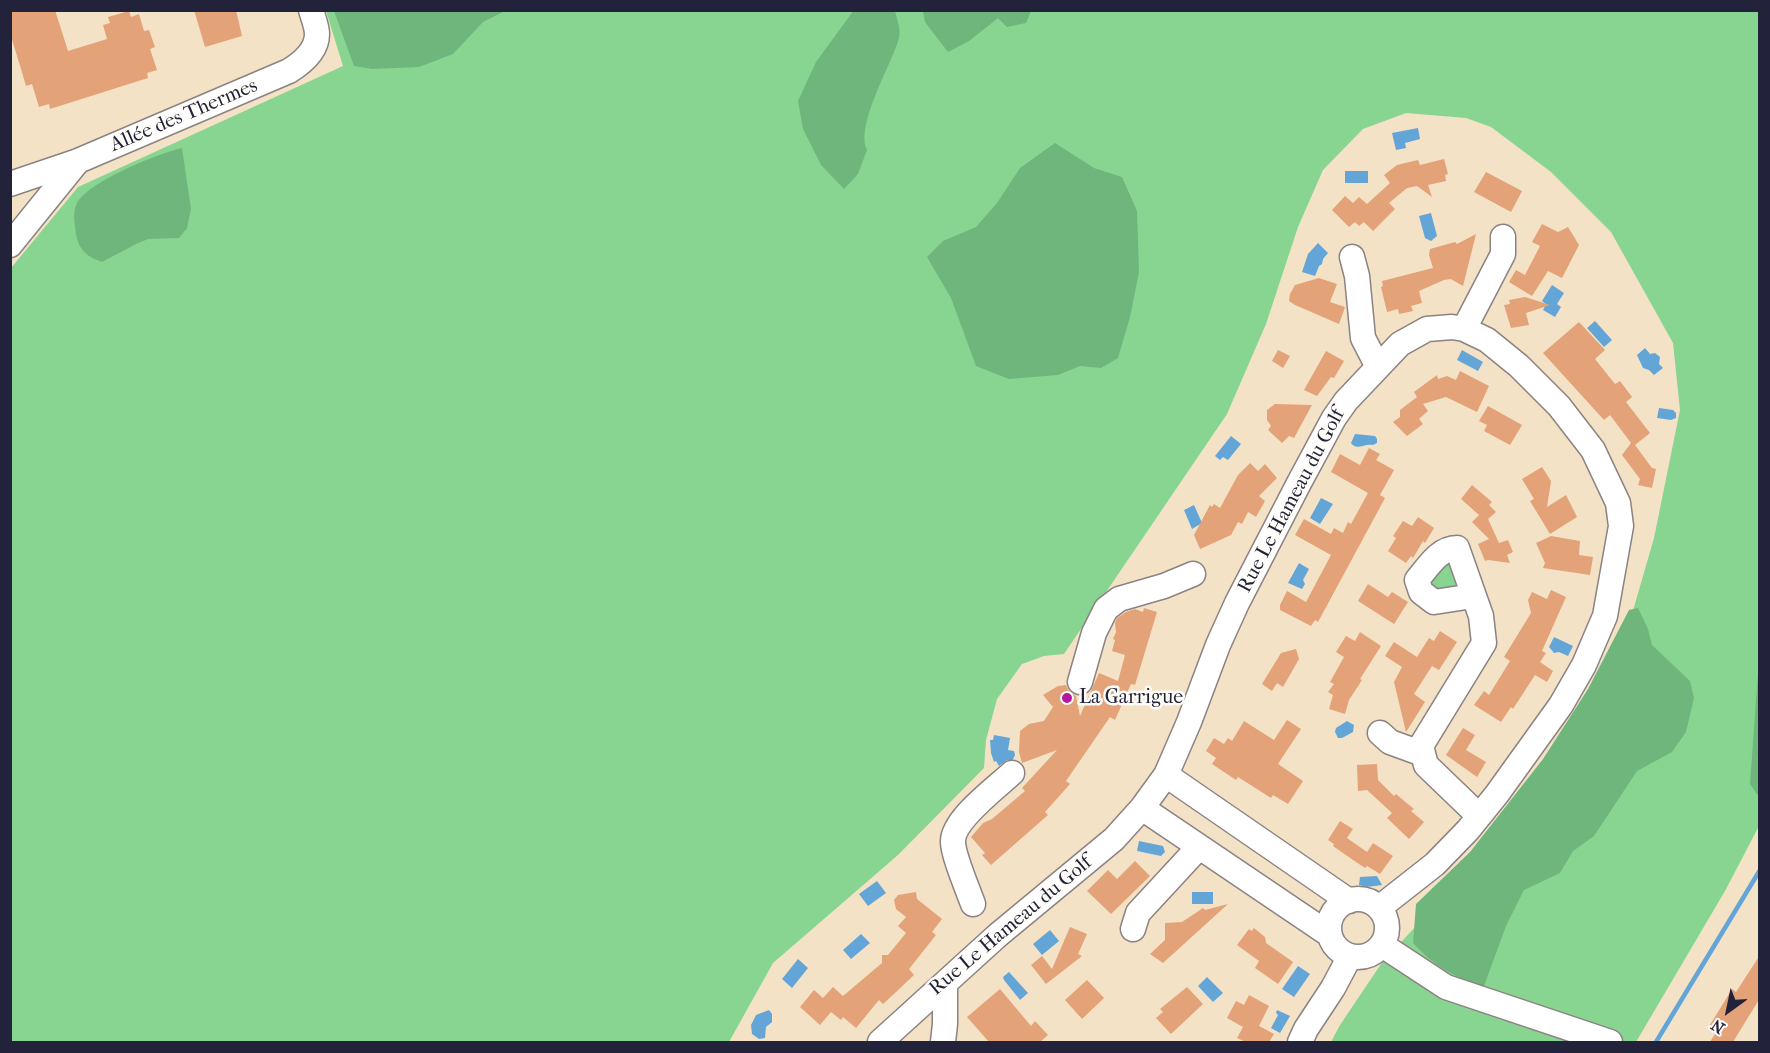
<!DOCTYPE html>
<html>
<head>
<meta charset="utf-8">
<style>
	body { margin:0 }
	#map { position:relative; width:1770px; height:1053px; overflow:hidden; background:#f4e2c7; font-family:"IM FELL French Canon",serif }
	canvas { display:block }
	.frame { position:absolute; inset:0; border:12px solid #22223b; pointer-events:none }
	.north { position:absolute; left:1698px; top:981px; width:60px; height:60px; -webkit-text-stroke:4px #fdfcf7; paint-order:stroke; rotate:213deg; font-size:16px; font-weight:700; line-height:24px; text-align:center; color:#22223b }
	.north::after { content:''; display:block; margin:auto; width:21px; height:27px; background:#22223b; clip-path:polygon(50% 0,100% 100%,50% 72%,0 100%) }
</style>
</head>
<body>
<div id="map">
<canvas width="1770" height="1053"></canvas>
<div class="frame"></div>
<div class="north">N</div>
</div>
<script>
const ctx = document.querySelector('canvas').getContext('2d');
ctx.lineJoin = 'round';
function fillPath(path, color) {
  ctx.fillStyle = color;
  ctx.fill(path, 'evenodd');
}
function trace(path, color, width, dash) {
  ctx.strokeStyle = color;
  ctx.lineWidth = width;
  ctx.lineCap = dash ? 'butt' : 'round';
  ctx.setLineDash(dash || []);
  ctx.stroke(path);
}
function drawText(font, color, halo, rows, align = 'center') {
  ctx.font = font + ' "IM FELL French Canon",serif';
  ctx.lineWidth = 5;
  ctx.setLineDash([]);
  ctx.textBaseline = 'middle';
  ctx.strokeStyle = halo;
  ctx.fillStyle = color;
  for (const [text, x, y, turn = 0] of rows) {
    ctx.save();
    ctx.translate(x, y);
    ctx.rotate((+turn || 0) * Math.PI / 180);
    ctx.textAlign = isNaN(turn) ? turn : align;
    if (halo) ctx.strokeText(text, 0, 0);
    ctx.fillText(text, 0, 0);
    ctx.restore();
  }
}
fillPath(new Path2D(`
	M326,11H1759V826L1725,891L1636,1042H1331L1340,1025L1381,964L1428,913L1525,798L1630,621L1654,538L1680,410L1673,343L1611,232L1551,172L1491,127L1466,118L1406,113L1363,129L1323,170L1298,227L1266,324L1227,414L1064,654L1044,656L1022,664L997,699L986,740L984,768L898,855L773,963L729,1042H11V268L78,187L343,66Z
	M1448,559L1464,584L1456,587L1433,589L1427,585Z`), '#88d592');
fillPath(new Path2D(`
	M854,10L895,11C897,19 901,30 899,38C892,64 855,125 867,150L858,174L844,189L821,165L803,129L798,101L816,62Z
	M334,11V10L505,11L483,22L453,54L419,67L372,69L354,66Z
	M923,11V10L1031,11L1026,23L1007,27L998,18L969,41L948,52L925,22Z
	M1055,143L1094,168L1122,177L1137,211L1139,272L1130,317L1118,358L1101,368L1080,366L1058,375L1009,379L976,366L951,298L927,257L943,241L976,227L997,203L1020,168Z
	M182,148L191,209L187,228L179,238L148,239L136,244L102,262C88,257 79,251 76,234C75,224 72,213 77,203C88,182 159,153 182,148Z
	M1638,608L1648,629L1652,645L1690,681L1694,698L1686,732L1672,752L1637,771L1594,836L1573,851L1560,873L1524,890L1506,926L1484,986C1455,978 1433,965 1413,943L1416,904L1470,852L1543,759L1588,689L1629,610Z
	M1759,659V797L1750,784Z`), '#6eb67c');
fillPath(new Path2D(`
	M1418,128L1420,139L1405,143L1406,148L1396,150L1392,133Z
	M1345,171H1368V183H1345Z
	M1431,213L1437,236L1431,241L1425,238L1419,216Z
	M1318,243L1328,253L1323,259L1322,264L1319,266L1315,276L1302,272L1308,254Z
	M1552,285L1564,293L1557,304L1561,307L1555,317L1543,310L1546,304L1542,301Z
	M1595,321L1612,340L1604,347L1587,328Z
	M1645,348L1650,354L1655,353L1660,357L1659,364L1663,368L1654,375L1649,370L1643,368L1637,355Z
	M1462,350L1483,362L1478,371L1457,360Z
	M1659,408L1673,410L1676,413V418L1671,420L1657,418Z
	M1355,434L1375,436L1377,439V443L1373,445C1365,443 1356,451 1351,443Z
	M1231,436L1241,444L1228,460L1223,457L1220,460L1215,456Z
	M1321,498L1333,504L1320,524L1310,518Z
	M1194,505L1202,523L1192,529L1184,510Z
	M1299,563L1309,569L1303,580L1305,584L1302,589L1288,583Z
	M1554,637L1573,646L1568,656L1559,652L1554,653L1549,647Z
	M1347,721L1354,725L1353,732L1342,738H1338L1335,732L1336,728Z
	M994,735L1010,738L1008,750L1014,751L1015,755L1012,761L1007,760L999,766L996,761L994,762L991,753L990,740H993Z
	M1139,841L1163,846L1165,852L1161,856L1137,851Z
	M1377,876L1382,885L1367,887L1359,885L1360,877Z
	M877,881L886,893L868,906L859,894Z
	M1192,892H1213V904H1192Z
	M1050,930L1059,941L1042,955L1033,944Z
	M861,934L870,943L851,959L843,950Z
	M798,959L808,968L792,988L782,979Z
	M1298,966L1310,974L1294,997L1282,989Z
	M1009,972L1028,993L1020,1000L1004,980L1003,977Z
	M1207,977L1223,993L1213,1002L1198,986Z
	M769,1010L772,1014V1022L766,1027L765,1038L759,1039L752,1034L751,1025L756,1015Z
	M1277,1010L1290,1016L1280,1033L1271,1028L1278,1015L1276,1013Z`), '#63a5d7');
trace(new Path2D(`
	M1656,1042L1760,870`), '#63a5d7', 4.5);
fillPath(new Path2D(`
	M10,10H55L68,51L107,39L103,25L110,23L108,17L129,11L131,17L139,14L144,31L149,30L155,47L150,49L157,70L147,73L148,78L50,109L49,104L39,107L32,84L26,86L21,69L10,33Z
	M194,10H236L242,36L205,47Z
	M1444,159L1448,174L1445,175L1446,181L1428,185L1432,197L1417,186L1407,188L1389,203L1395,209L1373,231L1364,222L1359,226L1355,222L1349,227L1332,210L1345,196L1353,203L1359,197L1367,204L1390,183L1384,175L1397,165L1418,160L1420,165Z
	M1486,172L1522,191L1511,212L1474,192Z
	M1542,224L1558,232L1568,227L1579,245L1562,278L1548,271L1532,296L1509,282L1516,270L1525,275L1540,246L1532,242Z
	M1476,234L1463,286L1451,279L1444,280L1419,291L1422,303L1411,306L1413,311L1399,314L1398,309L1387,312L1381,287L1383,286L1382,281L1433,268L1429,255L1430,249L1455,242L1457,244Z
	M1319,278L1337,284L1330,302L1345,307L1339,324L1295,305L1289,301L1290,294L1295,285Z
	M1525,297L1550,305L1526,313L1529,325L1511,328L1504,305L1510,304L1509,300Z
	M1579,322L1605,350L1595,359L1615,384L1620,381L1632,397L1626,402L1650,433L1635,445L1652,468L1656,469L1652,488L1638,485L1640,479L1622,455L1631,443L1610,415L1604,420L1543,353Z
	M1278,350L1290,356L1283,368L1272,361Z
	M1326,351L1344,361L1334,378L1331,377L1317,396L1304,390Z
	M1460,371L1489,386L1477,412L1446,397L1423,404L1428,411L1419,419L1423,424L1407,436L1393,422L1400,417V410L1417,397L1414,392L1437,375L1438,379L1447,376L1456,380Z
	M1275,404L1312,405L1294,438L1289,436L1282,443L1268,430L1271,426L1267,420V410Z
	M1488,406L1522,425L1510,445L1484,431L1487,425L1479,421Z
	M1369,448L1380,454L1376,460L1394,470L1380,495L1385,498L1318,622L1315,620L1311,626L1280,610V605L1287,591L1306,602L1331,555L1295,535L1304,519L1331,534L1334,528L1343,533L1348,522L1351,524L1368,493L1331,472L1340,454L1360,465Z
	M1250,463L1258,471L1265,464L1277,478L1259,496L1265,501L1256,517L1248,512L1242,524L1238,522L1231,535L1200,549L1194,535L1210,505L1212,507L1214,504L1220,508L1238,475Z
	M1542,467L1551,481L1547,507L1566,495L1577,517L1550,534L1530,501L1534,499L1522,479Z
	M1472,485L1492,502L1489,505L1496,512L1488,519L1499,543L1508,540L1513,552L1507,555L1510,563L1488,560L1485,561L1478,544L1489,539L1472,522L1479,515L1461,499Z
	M1418,517L1434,528L1425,543L1423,541L1413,558L1411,556L1406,563L1388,551L1396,538L1393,536L1403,521L1412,526Z
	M1551,536L1580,541L1579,555L1593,557L1590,575L1543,568L1545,563L1536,543Z
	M1368,584L1388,597L1392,592L1408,602L1394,624L1358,601Z
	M1551,590L1566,597L1542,651L1546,653L1540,662L1553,671L1547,682L1535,675L1513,709L1511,707L1501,722L1474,705L1484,691L1489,695L1510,661L1504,657L1531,613L1528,600L1532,592L1547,599Z
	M1144,608L1157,612L1135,685L1131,684L1115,720L1110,717L1066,781L1070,784L1045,812L1048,815L991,865L982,855L985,853L971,837L983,823L992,819L1025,791L1022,788L1057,750L1022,763L1019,752L1020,731L1029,724L1044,721L1053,707L1043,695L1058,686L1066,685L1069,691L1076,696L1080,716L1099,673L1118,681L1125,655L1112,651L1115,640L1113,639L1116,632L1115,623L1117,618L1126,612L1135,609L1143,612Z
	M1440,631L1457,642L1439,670L1432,666L1414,694L1425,702L1406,732L1394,682L1402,667L1385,656L1394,642L1417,657L1429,638L1434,641Z
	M1360,632L1381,646L1360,679L1362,680L1349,700L1345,714L1329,709L1333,695L1328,692L1334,684L1330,682L1344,657L1336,652L1346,636L1355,641Z
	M1296,649L1299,659L1283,687L1277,683L1272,691L1262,684L1281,653Z
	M1287,720L1301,729L1278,764L1303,781L1288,804L1273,795L1271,798L1238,777L1236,780L1212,764L1216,758L1206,751L1214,738L1224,744L1228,738L1232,741L1244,721L1274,740Z
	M1463,728L1475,735L1466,750L1486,762L1477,777L1446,755Z
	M1377,764L1378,780L1394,796L1396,794L1414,809L1411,811L1424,822L1409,839L1387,818L1392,813L1367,790L1358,791L1357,765Z
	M1340,821L1353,829L1347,838L1367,852L1373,843L1393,856L1380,874L1367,866L1365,868L1353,860L1333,846L1334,844L1328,840Z
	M1135,861L1150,876L1111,914L1087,891L1108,870L1117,879Z
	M916,892L917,899L942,919L932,932L936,935L909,969L914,975L895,993L883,1004L879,1000L856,1028L843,1017L841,1020L831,1012L820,1025L800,1007L814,990L823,998L833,987L843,996L882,963V955H888L906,933L898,926L906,917L896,909L894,900L898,895Z
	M1228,904L1163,963L1150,954L1165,940V923L1182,922L1203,908L1205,910Z
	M1070,927L1087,934L1078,954L1082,956L1046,984L1031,965L1042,956L1052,969Z
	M1254,928L1265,937L1266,943L1293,962L1278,984L1255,968L1259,961L1237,945L1249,929L1252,931Z
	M1760,955V998L1733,1042H1710L1718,1029L1710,1025L1732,989L1736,992Z
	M1087,980L1104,998L1082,1019L1065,1000Z
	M1187,987L1203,1004L1171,1034L1156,1018L1163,1012L1160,1009Z
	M1000,989L1031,1026L1035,1021L1048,1035L1040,1042H989L967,1017Z
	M1249,995L1269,1006L1259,1026L1274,1034L1269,1042H1246L1237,1038L1243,1027L1227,1018L1236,1001L1244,1005Z`), '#e3a277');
const minor = new Path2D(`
	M10,184L78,161L289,71C302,63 317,51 317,34C317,27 313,17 311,10
	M10,245L78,161
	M1352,257L1357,276L1363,338L1378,367
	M1464,329L1503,254V237
	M1473,596L1434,602L1421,592L1417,580C1428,567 1439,548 1457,548L1481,616L1484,643L1421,746L1426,765L1479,816
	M1080,682L1094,633L1106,609L1119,599L1164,586L1193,574
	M1380,733L1390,742L1423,754
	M1166,775L1349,901
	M1142,808L1330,935
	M1329 928a29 29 0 1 1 58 0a29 29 0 1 1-58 0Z
	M973,904C968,890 953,855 953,842C952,820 996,788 1012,773
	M1133,929L1138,913L1199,847
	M1382,945L1446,987L1610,1042
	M880,1042L998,935L1114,839L1142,808L1166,775L1189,722L1218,645L1237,603L1299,483L1334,418L1346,401L1400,344L1427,329L1452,327L1464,329L1487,340L1519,366L1559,406L1593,450L1618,503L1621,526L1605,616L1584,665L1561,705L1497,794L1468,830L1435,864L1379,908
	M943,1042L945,1024V983
	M1300,1042L1306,1029L1333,988L1350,956`);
trace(minor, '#8b8281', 27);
trace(minor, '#fff', 24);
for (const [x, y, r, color] of [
	[1067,698,6,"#b5179e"]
]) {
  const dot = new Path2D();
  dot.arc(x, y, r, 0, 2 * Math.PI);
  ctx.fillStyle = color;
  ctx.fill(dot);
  trace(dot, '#fdfcf7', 2);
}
drawText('20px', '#22223b', '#fdfcf7', [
	["Allée des Thermes",184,116,-23],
	["Rue Le Hameau du Golf",1292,501,-62],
	["Rue Le Hameau du Golf",1011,926,-40]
]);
drawText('20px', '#22223b', '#fdfcf7', [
	["La Garrigue",1079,698]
], 'left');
</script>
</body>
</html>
